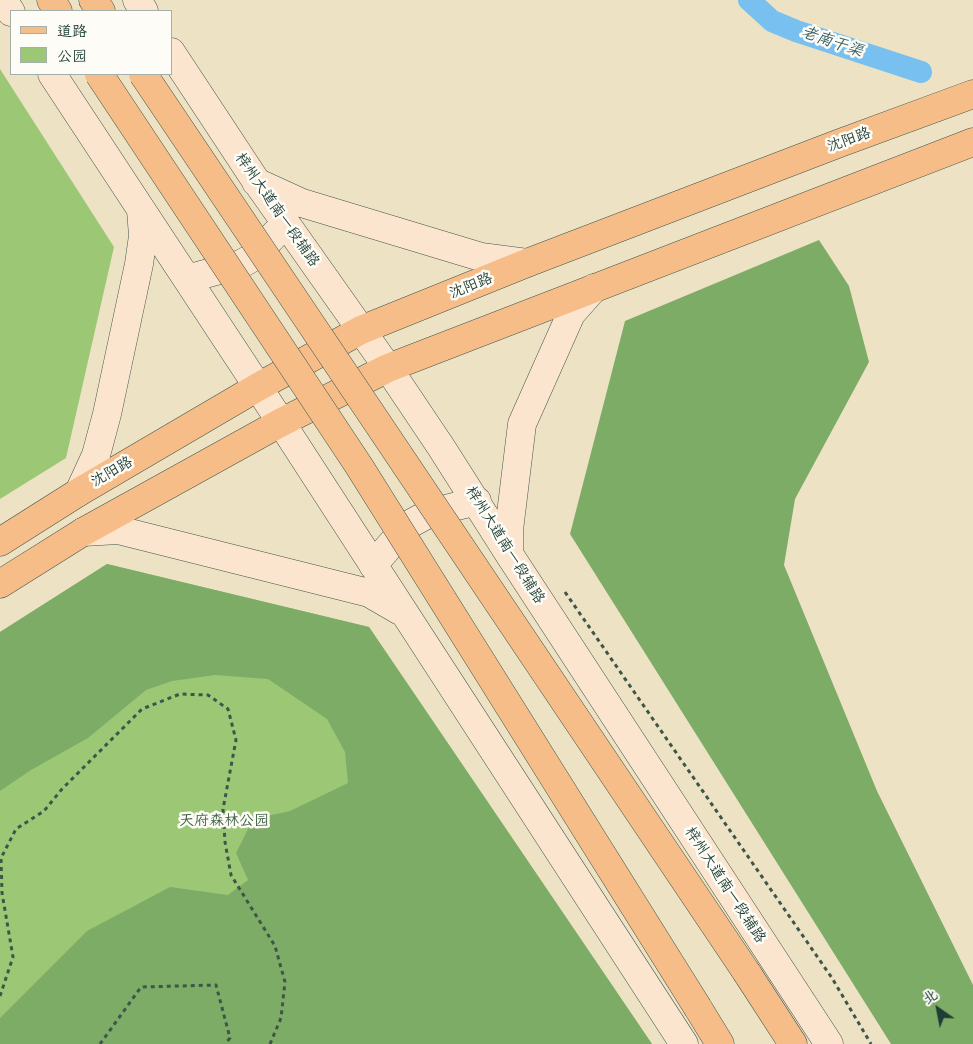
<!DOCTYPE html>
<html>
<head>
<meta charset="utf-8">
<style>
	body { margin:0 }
	#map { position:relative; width:973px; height:1044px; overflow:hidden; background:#eee2c4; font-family:"Playpen Sans","LXGW WenKai TC",sans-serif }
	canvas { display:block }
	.legend { position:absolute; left:10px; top:10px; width:162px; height:65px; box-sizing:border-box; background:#fdfcf7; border:1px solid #a4b0a9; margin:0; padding:6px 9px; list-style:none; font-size:15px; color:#1f3d34 }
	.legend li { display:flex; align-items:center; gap:10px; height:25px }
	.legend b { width:25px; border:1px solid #a4b0a9 }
	.north { position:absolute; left:913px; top:984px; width:50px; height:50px; -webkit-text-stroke:4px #fdfcf7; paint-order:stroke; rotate:327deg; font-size:14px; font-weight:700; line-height:20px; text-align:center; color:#1f3d34 }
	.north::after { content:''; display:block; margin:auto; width:18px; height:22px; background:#1f3d34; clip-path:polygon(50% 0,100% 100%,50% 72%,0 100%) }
</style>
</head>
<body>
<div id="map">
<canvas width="973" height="1044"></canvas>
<ul class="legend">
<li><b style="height:6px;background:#f7bd88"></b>道路</li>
<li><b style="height:14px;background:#9cc876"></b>公园</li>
</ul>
<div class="north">北</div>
</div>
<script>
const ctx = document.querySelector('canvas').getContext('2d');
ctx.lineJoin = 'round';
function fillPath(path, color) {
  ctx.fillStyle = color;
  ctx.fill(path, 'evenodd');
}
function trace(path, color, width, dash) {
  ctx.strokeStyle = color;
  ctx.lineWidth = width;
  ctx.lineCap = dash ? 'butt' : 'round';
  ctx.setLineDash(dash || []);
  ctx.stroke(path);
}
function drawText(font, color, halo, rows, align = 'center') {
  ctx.font = font + ' "Playpen Sans","LXGW WenKai TC",sans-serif';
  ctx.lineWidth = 5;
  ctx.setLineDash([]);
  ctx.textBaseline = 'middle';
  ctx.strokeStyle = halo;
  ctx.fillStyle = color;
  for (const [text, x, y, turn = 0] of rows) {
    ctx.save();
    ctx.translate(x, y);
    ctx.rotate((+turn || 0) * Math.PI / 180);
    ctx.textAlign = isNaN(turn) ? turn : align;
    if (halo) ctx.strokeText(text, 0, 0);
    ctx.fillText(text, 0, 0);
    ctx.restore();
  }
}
fillPath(new Path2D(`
	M0,69L114,247L66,458L0,499Z
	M107,564L369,627L652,1044H0V632Z`), '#9cc876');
fillPath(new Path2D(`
	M819,240L849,286L869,362L795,499L784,565L877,791L973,985V1044H891L570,534L625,321Z
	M107,564L369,627L652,1044H0V1018L87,931L170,887L228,895L248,880L236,853L253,819L290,811L348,783L345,752L327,719L268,679L215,675L172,681L146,690L88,738L31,770L0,791V632Z`), '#7dac67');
trace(new Path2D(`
	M749,0L772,21L796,31L921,72`), '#78c0f0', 22);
const secondary = new Path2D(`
	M3,0L11,12
	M137,0L144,11
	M171,52L256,181L388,368L441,447L509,554L829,1044
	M52,74L258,387L684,1044
	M256,182L302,203L481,257L527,263
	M187,279L241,264L255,256L276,233
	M79,492L96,455L107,414L139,264L143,236L141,210
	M83,532L118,530L369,593L400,611
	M509,554V530L522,424L571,314L594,288
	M373,565L408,525L430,513L477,501`);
const primary = new Path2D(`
	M0,542L79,492L183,431L258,387L361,330L527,263L840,143L973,94
	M0,584L83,532L280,423L388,368L973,142`);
const trunk = new Path2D(`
	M51,0L58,11
	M93,0L101,11
	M747,973L793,1044
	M698,1008L720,1044`);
trace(secondary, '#3e564a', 29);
trace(primary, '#3e564a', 29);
trace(trunk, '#3e564a', 29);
trace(new Path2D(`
	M565,592L832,978L871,1044
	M0,996L13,957L2,893L1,858L16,829L44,811L62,789L142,709L180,694L208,695L228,709L236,740L223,809L225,842L231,875L275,946L285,982L281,1018L270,1044
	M100,1044L141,987L216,985L230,1038L225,1044`), '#3e564a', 3, [4, 4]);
trace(secondary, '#fce5cf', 28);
trace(primary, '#f7bd88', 28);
trace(trunk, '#f7bd88', 28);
const trunkBridge = new Path2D(`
	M99,74L359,466L698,1008
	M143,74L747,973`);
trace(trunkBridge, '#3e564a', 29, []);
trace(trunkBridge, '#f7bd88', 28);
drawText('15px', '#1f3d34', '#fdfcf7', [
	["沈阳路",849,140,-20],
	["梓州大道南一段辅路",277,210,55],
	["沈阳路",471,286,-22],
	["沈阳路",112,472,-30],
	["梓州大道南一段辅路",505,545,58],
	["梓州大道南一段辅路",725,885,57]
]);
drawText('15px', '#3e6044', '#fdfcf7', [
	["天府森林公园",224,821]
]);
drawText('italic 16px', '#355e63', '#fdfcf7', [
	["老南干渠",832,42,19]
]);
</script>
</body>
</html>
